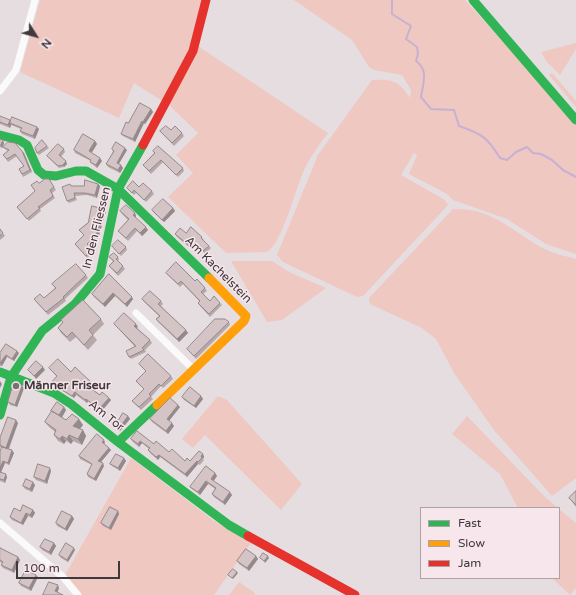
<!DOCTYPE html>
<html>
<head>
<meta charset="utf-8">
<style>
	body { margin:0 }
	#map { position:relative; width:576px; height:595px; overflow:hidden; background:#e6dde0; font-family:"Varela Round",sans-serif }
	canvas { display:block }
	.legend { position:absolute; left:420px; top:507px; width:140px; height:72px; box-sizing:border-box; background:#f7e6ec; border:1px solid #ada1a5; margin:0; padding:5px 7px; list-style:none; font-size:12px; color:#3f393b }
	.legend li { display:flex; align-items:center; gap:8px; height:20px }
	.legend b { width:20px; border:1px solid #ada1a5 }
	.north { position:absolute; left:16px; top:16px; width:40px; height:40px; -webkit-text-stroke:3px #f7e6ec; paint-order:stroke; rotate:127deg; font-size:11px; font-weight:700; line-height:16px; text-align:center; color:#3f393b }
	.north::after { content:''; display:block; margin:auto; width:14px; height:18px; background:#3f393b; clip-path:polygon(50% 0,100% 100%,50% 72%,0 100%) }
	.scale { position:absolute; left:16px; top:561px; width:104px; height:18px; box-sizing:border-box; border:2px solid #3f393b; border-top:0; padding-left:5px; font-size:12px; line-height:14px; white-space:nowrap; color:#3f393b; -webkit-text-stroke:3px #f7e6ec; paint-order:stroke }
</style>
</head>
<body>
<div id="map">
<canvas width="576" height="595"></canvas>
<ul class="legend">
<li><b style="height:5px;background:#30b455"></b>Fast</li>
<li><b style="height:5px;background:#ff9f0a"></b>Slow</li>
<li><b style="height:5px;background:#e5322d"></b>Jam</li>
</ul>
<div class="north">N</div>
<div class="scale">100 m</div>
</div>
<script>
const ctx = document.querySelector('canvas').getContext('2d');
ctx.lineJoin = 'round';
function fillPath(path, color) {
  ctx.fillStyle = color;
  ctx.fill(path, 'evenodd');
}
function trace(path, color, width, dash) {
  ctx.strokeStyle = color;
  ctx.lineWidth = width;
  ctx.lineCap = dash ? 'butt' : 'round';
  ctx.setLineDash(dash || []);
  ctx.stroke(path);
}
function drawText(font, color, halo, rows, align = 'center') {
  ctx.font = font + ' "Varela Round",sans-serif';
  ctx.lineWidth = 3;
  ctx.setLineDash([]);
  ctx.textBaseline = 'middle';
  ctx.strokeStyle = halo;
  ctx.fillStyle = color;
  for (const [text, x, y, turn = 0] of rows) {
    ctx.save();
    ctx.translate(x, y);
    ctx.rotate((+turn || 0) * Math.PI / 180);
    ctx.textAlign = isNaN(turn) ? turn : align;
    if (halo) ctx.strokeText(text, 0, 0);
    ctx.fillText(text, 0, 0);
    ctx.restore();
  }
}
fillPath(new Path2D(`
	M40,0H203L190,52L164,102L134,83L119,118L20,72Z
	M294,0H465L576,121V254L546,244L507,219L453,200L447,194L409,174L417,155L414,153L401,175L445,200L448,205L363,296L357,297L283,262L277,255L318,155L372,80C393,79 399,81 410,98L411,90L402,75L374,70L369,67L352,40Z
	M576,43V49L560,75L547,62L541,52Z
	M198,46L328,133C320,144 312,154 306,166C296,185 283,243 267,252L226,253L168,197L193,173L176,155L198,133L169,105Z
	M552,73L576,101V107L549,75Z
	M453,209C497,208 514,235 549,251C557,255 567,256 576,259V478L552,496L494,430L454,373L436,339L422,328L370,304L369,298Z
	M231,261H272L289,272L326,288L282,320L267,322Z
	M218,396L227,400L302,484L281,510L205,435L193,448L182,439Z
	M467,416L544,496L558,508H518L500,474L452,434Z
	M131,458L217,523L252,541L214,595H81L65,575Z
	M559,509L576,523V588L570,595L552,578H559Z
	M239,582L255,593L253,595H229Z`), '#eec8c1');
trace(new Path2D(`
	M392,0V14L411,26L406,39L417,47L418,54L416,61C429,70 423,83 421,97L431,109L454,110L459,126C482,134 487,137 500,158L507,160L516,152L527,147L533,153L541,154L552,160L563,170L576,177`), '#c9b0d3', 2);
trace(new Path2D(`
	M0,91L16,70L35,0
	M136,313L194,370
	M0,523L63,577L78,595`), '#fbfafa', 7);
trace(new Path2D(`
	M473,0L576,120
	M0,135L19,140L27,145L38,170L44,175L56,176L76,171H86L118,189L209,278
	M0,372L54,393L71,404L118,442L229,525L248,536
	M0,415L11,377L42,331L75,304L100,274L118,189L143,145
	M118,442L157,405`), '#30b455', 9);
trace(new Path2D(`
	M157,405L244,321L246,316L209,278`), '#ff9f0a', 9);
trace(new Path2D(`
	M143,145L193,51L206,0
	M248,536L355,595`), '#e5322d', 9);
fillPath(new Path2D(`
	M151,109L153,112L145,124L144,123L135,142L123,136L121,134Z
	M10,120L11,121L37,127L39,129L35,139L22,134L20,131L21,129L11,125L10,128L0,124V122Z
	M160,131L182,133L184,136L174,146Z
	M0,139L4,143L3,146L24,153L32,172L23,177L19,169L24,166L17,156L8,162L3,155L8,151L5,149L3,147L2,148L0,147Z
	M95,141L97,144L91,153L102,161L97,168L92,164L90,162L91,161L75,153L74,150Z
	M47,146L49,148L39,155L37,153Z
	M64,149L65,152L61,157L67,164L64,167L59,168L47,156Z
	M112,149L127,150L119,164L123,168L120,173L108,167L106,164L113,152Z
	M153,151L183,168L184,171L178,177L163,162L151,174L143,165L154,153Z
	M49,179L56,190L52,193L55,198L40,209L41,211L29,221L17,207L35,191L39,183Z
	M98,184L100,186L97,198L87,195L75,196L77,200L69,203L67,201L72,186H84Z
	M139,187L152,191L154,194L146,202L136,193L134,195L127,188Z
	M173,208L175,211L164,222L154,213L152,210Z
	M104,209L106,211L98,239L90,247L94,252L87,258L75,244L84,235L79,230Z
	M120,211L135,213L136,216L135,217L148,230L142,236L137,231L128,241L118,231L128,220L122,214Z
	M0,229L5,236L0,240Z
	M186,233L204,239L203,240L211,248L205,254L198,246L194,251L177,237L175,234Z
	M112,246L126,247L127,250L121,256Z
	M109,257H118L119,259L118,261L125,269L118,276L109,266L113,261Z
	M166,273L195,281L205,288L207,291L203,294L210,301L220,303L222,305L210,317L200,306L198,303L200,302L183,284L180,287Z
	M109,274L133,299L127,307L115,296L105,307L94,297L92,294Z
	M86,275L88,278L65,299L66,301L48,315L34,299L44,298L55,288L52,284Z
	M142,299L161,301L163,304L161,306L188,333L179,342L158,322L156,319L159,316L144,302Z
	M101,319L104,324L93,335L97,340L88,350L76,337L70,342L61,333L58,328L63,322L61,320Z
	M229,322L230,325L196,359L187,349Z
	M114,324H136L138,327L137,328L150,340L152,343L145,350L146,352L131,359L129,357L135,347Z
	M0,353H19L14,361L7,357L2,366H0Z
	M139,364L171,376L173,379L163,388L161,386L151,397L153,399L141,410L132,401L144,389L136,381L146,371Z
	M49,368L71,372L91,382L92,385L90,387L100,395L109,398L111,400L101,412L88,401L87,403L76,395L74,398L53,385L51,383L57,377Z
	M22,386L24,388L17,407L10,405L8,402Z
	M201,396L203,399L196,408L184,400L182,397Z
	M64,407L66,410L62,417L66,420L83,425L80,429L83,430L86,436L82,445L73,441L71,444L66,441L64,444L58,441L54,435L55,432L49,427L45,422Z
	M180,407L169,421L174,426L168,434L152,422L150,419Z
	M128,416L130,419L120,431L112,424L110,421L118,420Z
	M18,423L9,449L14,453L9,465L5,463L1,473L7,477L5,483L0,481V452L2,448L0,447V438Z
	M131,439L154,444L185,461H190L203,454L204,457L203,459L204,460L200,465L198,464L187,477L160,457L158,460L150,453L148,450L149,449L142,443L139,447L133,442Z
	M105,442L104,444L111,450L101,462L104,466L96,481L88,477L87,474L92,465L80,459L79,456Z
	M124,458L126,461L120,471L112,466L110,464Z
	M51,471L47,484L36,480L34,477Z
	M215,473L217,476L213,481L232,495L225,505L214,497L212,494L215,489L208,484L200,495L192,489L190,487Z
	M35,485L32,492L25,489L23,486Z
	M576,491V507L569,498Z
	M33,510L35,513L32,518L28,516L23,525L12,520L10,517L20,511Z
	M118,511L119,514L111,530L103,526L101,523Z
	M72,516L74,519L67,531L57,526L56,523Z
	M54,543L56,546L51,555L42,550L40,547Z
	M0,547L1,548L18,557L20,560L14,573L3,568L1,565L2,563L0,562Z
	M75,550L68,562L61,558L59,555Z
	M256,556L258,559L249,571L239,564L237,561Z
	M38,577L31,591L21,586L19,583Z`), '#b7a9aa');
fillPath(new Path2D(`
	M151,109L153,112L145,124L143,122Z
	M10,120L12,123H10L11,125L10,128L8,125Z
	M142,121L144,123L135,142L133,139Z
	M37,127L39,129L35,139L33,136Z
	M3,140L4,143L2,148L1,145Z
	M95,141L97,144L91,154L89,151Z
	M125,148L127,150L118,165L117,163Z
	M22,151L24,153L32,172L30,170Z
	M100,158L102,161L97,168L96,165Z
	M66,161L67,164L64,167L63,165Z
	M121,165L123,168L120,173L118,170Z
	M98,184L100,186L97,198L95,195Z
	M173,208L175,211L164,222L162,220Z
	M104,209L106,211L98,239L96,236Z
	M135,213L136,216L135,218L133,215Z
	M146,227L148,230L142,236L140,233Z
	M196,244L198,246L194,251L192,248Z
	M113,293L115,296L105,307L103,304Z
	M132,297L133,299L127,307L125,304Z
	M136,324L138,327L136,328L134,326Z
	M186,330L188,333L179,342L177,339Z
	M17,351L19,353L14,361L12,359Z
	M6,355L7,357L2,366L0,363Z
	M43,367L45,370L36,379L34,376Z
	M0,381L2,384L0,388Z
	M91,382L92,385L89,388L87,386Z
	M22,386L24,388L17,407L15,405Z
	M75,392L76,395L74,398L72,396Z
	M201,396L203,399L196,408L194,406Z
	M109,398L111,400L101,412L99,409Z
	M86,399L88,401L87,403L85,400Z
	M178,405L180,407L168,422L167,419Z
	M64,407L66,410L61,419L59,416Z
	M128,416L130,419L120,431L119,428Z
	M79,419L83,425L77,432L73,426Z
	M16,420L18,423L8,450L6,448Z
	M172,423L174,426L168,434L166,431Z
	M83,430L86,436L82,445L78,439Z
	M69,435L73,441L71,444L67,439Z
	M62,436L66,441L64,444L60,439Z
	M104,440L105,442L104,444L102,442Z
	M140,441L142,443L139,447L138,444Z
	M109,448L111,450L100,463L98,461Z
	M12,450L14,453L9,465L8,463Z
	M203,454L204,457L203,459L201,456Z
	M159,455L160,457L158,460L156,457Z
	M124,458L126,461L120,471L118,468Z
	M3,461L5,463L0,474V468Z
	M197,461L198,464L187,477L185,474Z
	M103,463L104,466L96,481L94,479Z
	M50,468L51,471L47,484L45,481Z
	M215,473L217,476L213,482L211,479Z
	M6,474L7,477L5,483L4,480Z
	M206,481L208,484L200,495L198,492Z
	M33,482L35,485L32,492L30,489Z
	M230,492L232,495L225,505L223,502Z
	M33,510L35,513L32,518L30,515Z
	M118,511L119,514L111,530L109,528Z
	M26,513L28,516L23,525L21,523Z
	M72,516L74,519L67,531L65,529Z
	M54,543L56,546L51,555L49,552Z
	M74,548L75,550L68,562L67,560Z
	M256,556L258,559L249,571L247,568Z
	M268,556L269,558L265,563L264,561Z
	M18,557L20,560L14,573L12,570Z
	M237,572L238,573L233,579L232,578Z
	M36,575L38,577L31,591L29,588Z
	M58,585L59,588L57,594L55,591Z`), '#95898b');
const building = new Path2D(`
	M140,103L151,109L143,122L142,121L133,139L121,134L126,122L128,123Z
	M0,116L10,120L8,125L0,122Z
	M12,117L37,127L33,136L20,131L22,128L10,123Z
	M166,126L171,130L175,126L182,133L172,143L160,131Z
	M83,134L95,141L89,151L100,158L96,165L90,162L91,160L74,150Z
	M0,139L3,140L1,145H0Z
	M42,140L47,146L37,153L35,148Z
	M8,142L15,143L22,151L30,170L22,174L19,169L24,166L15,154L7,159L3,155L9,150L3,147Z
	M116,142L125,148L117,163L121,165L118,170L106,164L114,151L112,149Z
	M58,144L64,149L59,155L66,161L63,165L58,166L47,156Z
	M158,146L183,168L176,175L161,160L149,171L143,165L155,153L153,151Z
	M45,179H49L54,187L50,190L53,196L38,207L40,208L27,219L17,207L35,191L31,185L37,181L39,183Z
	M85,180L98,184L95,195L85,193H74L75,198L67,201L62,187L70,184L71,186H84Z
	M133,181L139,187L143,183L152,191L144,200L134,190L132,193L127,188Z
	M163,199L173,208L162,220L152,210Z
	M126,205L135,213L133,215L146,227L140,233L135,228L126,238L118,231L129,219L120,211Z
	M92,206L104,209L96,236L87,244L92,249L86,256L75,244L84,235L79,230L88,223Z
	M191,227L202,237L201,238L209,246L203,251L196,244L192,248L175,234L180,228L186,233Z
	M0,229L3,233L0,236Z
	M118,240L126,247L119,254L112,246Z
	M114,253L118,257L116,259L123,266L117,273L109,266L114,261L109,257Z
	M176,262L195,281L197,279L205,288L201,292L210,301L214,296L220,303L209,314L198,303L200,301L181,281L178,284L166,273Z
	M76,264L86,275L63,297L64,298L46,312L34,299L40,294L44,298L56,288L52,284Z
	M109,274L132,297L125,304L113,293L103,304L92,294Z
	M150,291L161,301L158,304L186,330L177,339L156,319L160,316L142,299Z
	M83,300L101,319L89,330L93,335L84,345L72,332L67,337L58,328L63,322L61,320Z
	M124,313L136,324L134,326L150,340L142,348L144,350L129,357L126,351L136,346L114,324Z
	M215,319H225L229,322L194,356L187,349Z
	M6,344L17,351L12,359L6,355L0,363V353Z
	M148,354L171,376L161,386L159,384L149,394L151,396L139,407L132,401L144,389L136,381L146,371L139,364Z
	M58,359L71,372L75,367L91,382L87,386L100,395L102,392L109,398L99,409L86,399L85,400L75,392L72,396L51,383L57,376L49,368Z
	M36,361L43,367L34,376L28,370Z
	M14,382L22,386L15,405L8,402Z
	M190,387L201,396L194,406L182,397Z
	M170,398L178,405L167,419L172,423L166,431L150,419Z
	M57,402L64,407L59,415L51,411Z
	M52,411L66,420L72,414L79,419L73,426L83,430L78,439L69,435L67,439L62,436L60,439L54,435L56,430L45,422Z
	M123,413L128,416L119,428L110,421L114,416L118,420Z
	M8,417L16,420L6,448L0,445V438Z
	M137,431L154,444L156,441L169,452L172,449L185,461L187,458L190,461L199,451L203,454L201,456L202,458L198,462L197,461L185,474L159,455L156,457L148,450L150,448L140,441L138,444L131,439Z
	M97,434L104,440L102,442L109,448L98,461L103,463L94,479L87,474L92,464L79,456Z
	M2,447L12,450L8,463L3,461L0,468V452Z
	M116,454L124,458L118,468L110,464Z
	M38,464L50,468L45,481L34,477Z
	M206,466L215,473L211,479L230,492L223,502L212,494L216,488L206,481L198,492L190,487Z
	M0,472L6,474L4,480L0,479Z
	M26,479L33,482L30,489L23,486Z
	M576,491V505L569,498Z
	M23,505L33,510L30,515L26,513L21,523L10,517L14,508L20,511Z
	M110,507L118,511L109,528L101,523Z
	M62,511L72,516L65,529L56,523Z
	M45,539L54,543L49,552L40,547Z
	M66,543L74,548L67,560L59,555Z
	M0,548L18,557L12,570L1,565L3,562L0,560Z
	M246,549L256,556L247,568L237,561Z
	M263,553L268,556L264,561L260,558Z
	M233,569L237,572L232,578L228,575Z
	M26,570L36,575L29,588L19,583Z
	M49,582L58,585L55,591L63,595H43Z`);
fillPath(building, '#d5c4c6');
trace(building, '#95898b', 1);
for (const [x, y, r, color] of [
	[16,386,4,"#797275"]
]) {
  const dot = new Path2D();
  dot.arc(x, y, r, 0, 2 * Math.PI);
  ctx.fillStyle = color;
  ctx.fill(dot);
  trace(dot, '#f7e6ec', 1.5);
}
drawText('12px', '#3f393b', '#f7e6ec', [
	["In den Fliessen",97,228,-76],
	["Am Kachelstein",218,270,45],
	["Am Tor",106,416,39]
]);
drawText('bold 12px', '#3f393b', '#f7e6ec', [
	["Männer Friseur",24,386]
], 'left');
</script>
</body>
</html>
